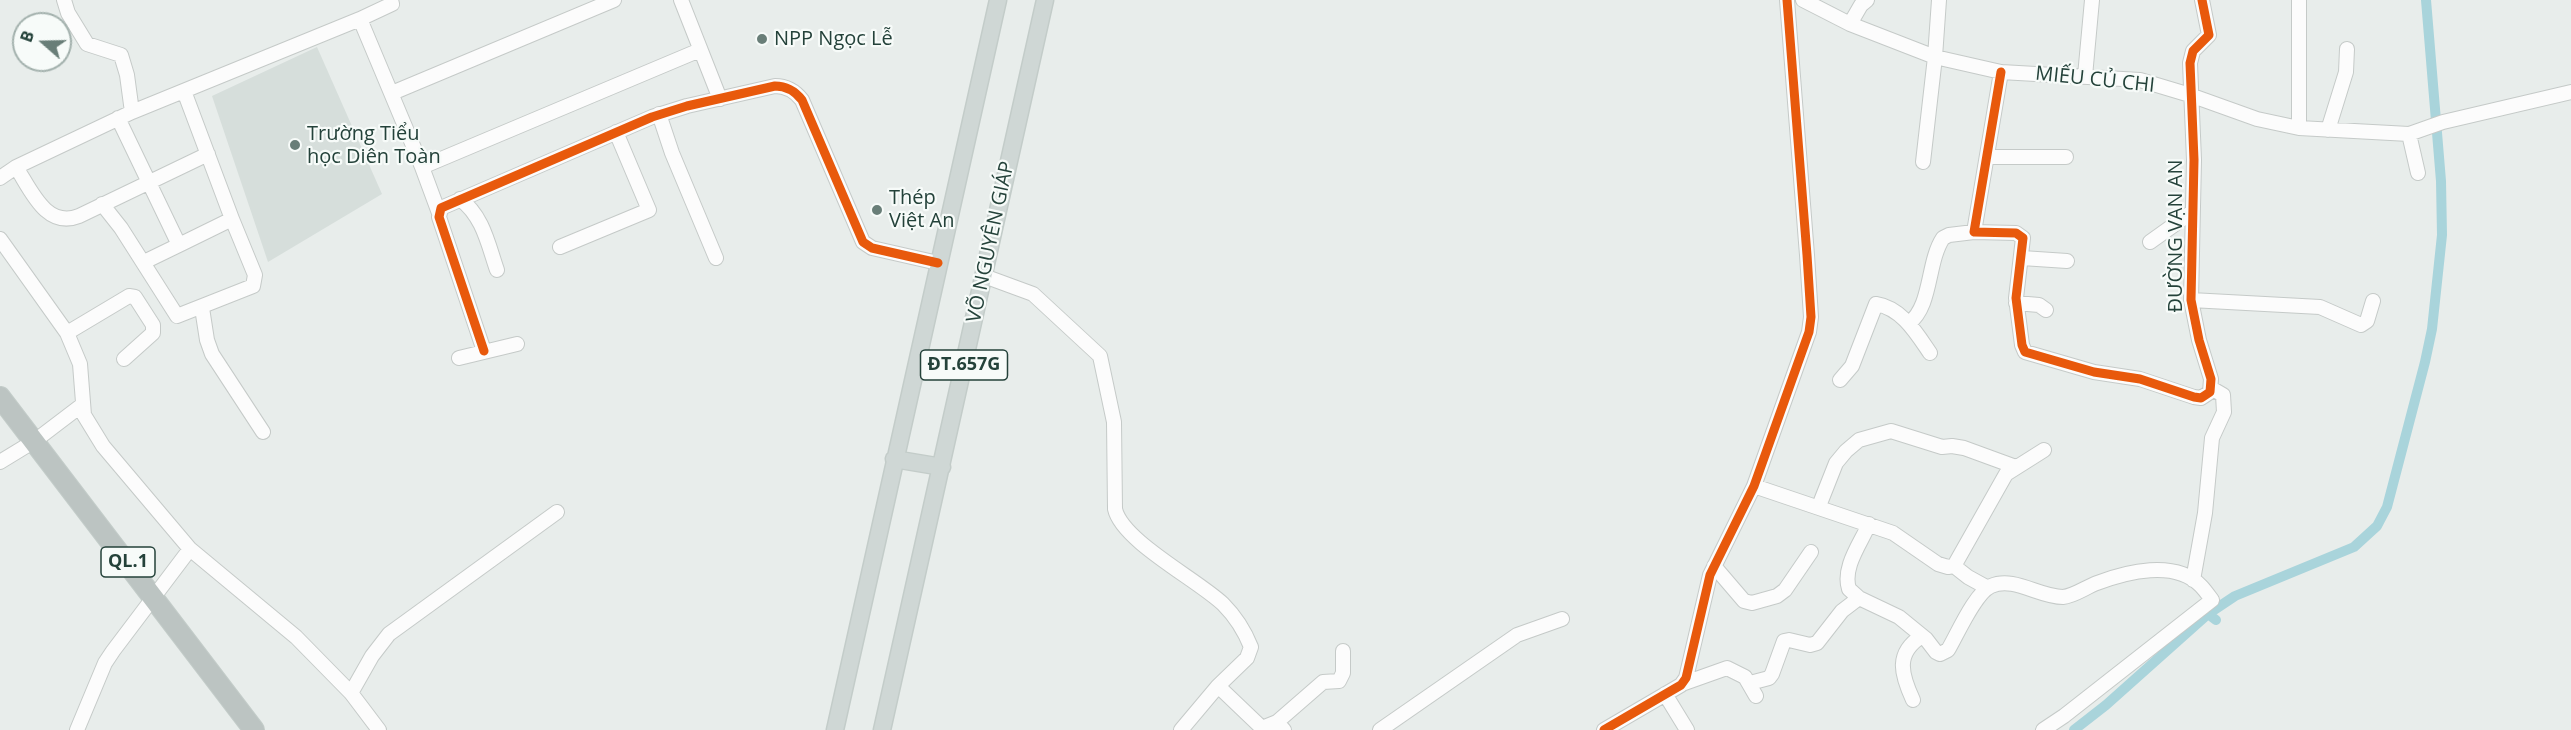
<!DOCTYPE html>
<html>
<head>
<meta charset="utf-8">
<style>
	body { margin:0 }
	#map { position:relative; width:2571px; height:730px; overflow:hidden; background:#e8edeb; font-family:"Open Sans",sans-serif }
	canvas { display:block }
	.north { position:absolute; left:12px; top:12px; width:60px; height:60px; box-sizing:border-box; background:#f7fbf9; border:2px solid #a3b1ad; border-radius:50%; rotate:290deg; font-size:16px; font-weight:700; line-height:24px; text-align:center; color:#24423a }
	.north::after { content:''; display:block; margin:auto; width:21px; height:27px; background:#697e78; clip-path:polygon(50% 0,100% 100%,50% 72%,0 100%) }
</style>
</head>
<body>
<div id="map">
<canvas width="2571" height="730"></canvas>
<div class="north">B</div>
</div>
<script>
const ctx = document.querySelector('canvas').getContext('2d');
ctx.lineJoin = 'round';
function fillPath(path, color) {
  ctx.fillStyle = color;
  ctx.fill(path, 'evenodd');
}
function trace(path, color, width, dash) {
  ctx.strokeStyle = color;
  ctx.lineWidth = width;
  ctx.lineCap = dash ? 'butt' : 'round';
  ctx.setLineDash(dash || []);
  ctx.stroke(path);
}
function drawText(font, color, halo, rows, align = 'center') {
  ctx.font = font + ' "Open Sans",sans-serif';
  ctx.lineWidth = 4.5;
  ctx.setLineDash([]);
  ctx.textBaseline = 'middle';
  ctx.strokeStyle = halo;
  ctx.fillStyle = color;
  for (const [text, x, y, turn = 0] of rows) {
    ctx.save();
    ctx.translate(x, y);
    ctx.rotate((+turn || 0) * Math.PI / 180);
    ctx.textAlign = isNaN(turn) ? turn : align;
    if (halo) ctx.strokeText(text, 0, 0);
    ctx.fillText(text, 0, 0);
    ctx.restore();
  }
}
fillPath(new Path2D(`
	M317,47L382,194L268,262L212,96Z`), '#d6dedb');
trace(new Path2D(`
	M2216,620L2208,614L2235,596L2354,547L2377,526L2387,507L2425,362L2432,329L2442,235L2441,181L2426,0
	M2074,730L2106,705L2208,614`), '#a9d4db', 10);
const minor = new Path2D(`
	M64,0L68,13L87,44L121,55L127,75L132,112
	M681,0L720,99
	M1803,0L1850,24L1935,57L2001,72L2140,80L2190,95L2257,119L2299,128L2409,134L2443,122L2571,92
	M360,19L422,167L700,50
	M1850,24L1861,5L1867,0
	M2001,72L1974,232L2016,233L2023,238L2016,298L2022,345L2025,352L2094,372L2140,379L2194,397L2201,398L2210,392L2211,379L2199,340L2191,300L2194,160L2190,63L2193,51L2209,35L2202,0
	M2085,76L2092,0
	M392,93L614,0
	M659,114L672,153L716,258
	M118,118L179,245L232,219L184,91
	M2299,128V0
	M2328,130L2346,72L2347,49
	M2409,134L2418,173
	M1987,157H2066
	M1923,162L1935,57L1939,0
	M16,167C31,190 46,229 79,216L208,154
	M422,167L439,213
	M0,178L16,167L132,112L360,19L392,4L391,0
	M460,199C483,216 488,244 497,270
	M102,204L121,228L177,316L253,286L255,275L232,219
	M0,239L67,333L80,364L84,415L103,446L190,549L296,637L351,693L379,730
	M2150,242L2192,212
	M560,247L649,210L616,132
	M2022,258L2067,261
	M144,262L179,245
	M984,276L1033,294L1100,356L1114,422L1115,509C1122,541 1198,580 1223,604C1235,616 1245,632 1251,647L1247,658L1218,686
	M2191,300L2320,307L2361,325L2367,321L2373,301
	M2016,303L2039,305L2046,310
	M202,308L207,340L212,354L263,432
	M1909,323C1932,306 1927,262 1943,238L1949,235L1974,232
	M67,333L129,296L135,297L153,325V333L124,359
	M484,351L439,217L441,208L652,117L687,106L775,86C787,86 795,91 802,100L863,242L872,248L938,263
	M459,358L517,344
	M1840,380L1852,366L1876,304C1902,308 1917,334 1930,353
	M0,462L36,440L82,405
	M1754,486L1893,533L1938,564L1948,567L1954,566L1968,577L1988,588
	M1819,506L1836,463L1846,451L1859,440L1891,431L1942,447L1952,446L1964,448L2016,467
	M1869,524C1861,543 1842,567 1849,589L1859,598L1899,617L1926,639L1936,652L1940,654L1948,650C1957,635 1975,593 1991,586C2014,576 2039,597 2063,597C2074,596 2086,587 2097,583C2126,572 2175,559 2201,586C2205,590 2209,596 2212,600L2064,716L2043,730
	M1714,566L1744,601L1752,603L1777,596L1785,590L1811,552
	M1954,566L2006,474L2044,450
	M2193,580L2205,513L2212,438L2224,412L2223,395L2211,388
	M1750,683L1769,678L1772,674L1784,641L1789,640L1810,645L1817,643L1842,611L1859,598
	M1682,684L1727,668L1745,677L1756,696
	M351,693L372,656L389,634L557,512
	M1665,694L1687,730
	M1913,700C1901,674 1895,653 1922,636
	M1277,722L1323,682L1339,681L1343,673V651
	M77,730L105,663L113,651L190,549
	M1181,730L1218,686L1262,728L1277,722L1284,730
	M1380,730L1517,635L1562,619
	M1604,730L1681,685L1686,678L1710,575L1754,486L1809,332L1811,317L1807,255L1787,0`);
const major = new Path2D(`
	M894,459L942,467
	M835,730L998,0
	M882,730L1045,0`);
const highway = new Path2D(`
	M0,397L254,730`);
trace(minor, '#c5cac8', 16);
trace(major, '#c3ccc9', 19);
trace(highway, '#c3ccc9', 22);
trace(minor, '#fcfcfc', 14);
trace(major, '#cfd7d5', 16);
trace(highway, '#bcc4c2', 20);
trace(new Path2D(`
	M2001,72L1974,232L2016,233L2023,238L2016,298L2022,345L2025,352L2094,372L2140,379L2194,397L2201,398L2210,392L2211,379L2199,340L2191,300L2194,160L2190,63L2193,51L2209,35L2202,0
	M484,351L439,217L441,208L652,117L687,106L775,86C787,86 795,91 802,100L863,242L872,248L938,263
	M1604,730L1681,685L1686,678L1710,575L1754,486L1809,332L1811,317L1807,255L1787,0`), '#e8590c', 9);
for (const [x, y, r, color] of [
	[762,39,6,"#697e78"],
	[295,145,6,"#697e78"],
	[877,210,6,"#697e78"]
]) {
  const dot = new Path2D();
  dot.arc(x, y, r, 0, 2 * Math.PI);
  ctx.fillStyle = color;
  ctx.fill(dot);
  trace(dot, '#f7fbf9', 2);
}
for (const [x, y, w] of [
	[964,365,87],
	[128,562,54]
]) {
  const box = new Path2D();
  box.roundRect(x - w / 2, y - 15, w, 30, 4.5);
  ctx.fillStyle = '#f7fbf9';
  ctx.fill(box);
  trace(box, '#24423a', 1.5);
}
drawText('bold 18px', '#24423a', null, [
	["ĐT.657G",964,365],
	["QL.1",128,562]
]);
drawText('20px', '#24423a', '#f7fbf9', [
	["NPP Ngọc Lễ",774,39],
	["Trường Tiểu",307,134],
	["học Diên Toàn",307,157],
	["Thép",889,198],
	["Việt An",889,221]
], 'left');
drawText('20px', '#24423a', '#f7fbf9', [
	["MIẾU CỦ CHI",2095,80,6],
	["ĐƯỜNG VẠN AN",2176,236,-90],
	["VÕ NGUYÊN GIÁP",991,242,-78]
]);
</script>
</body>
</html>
